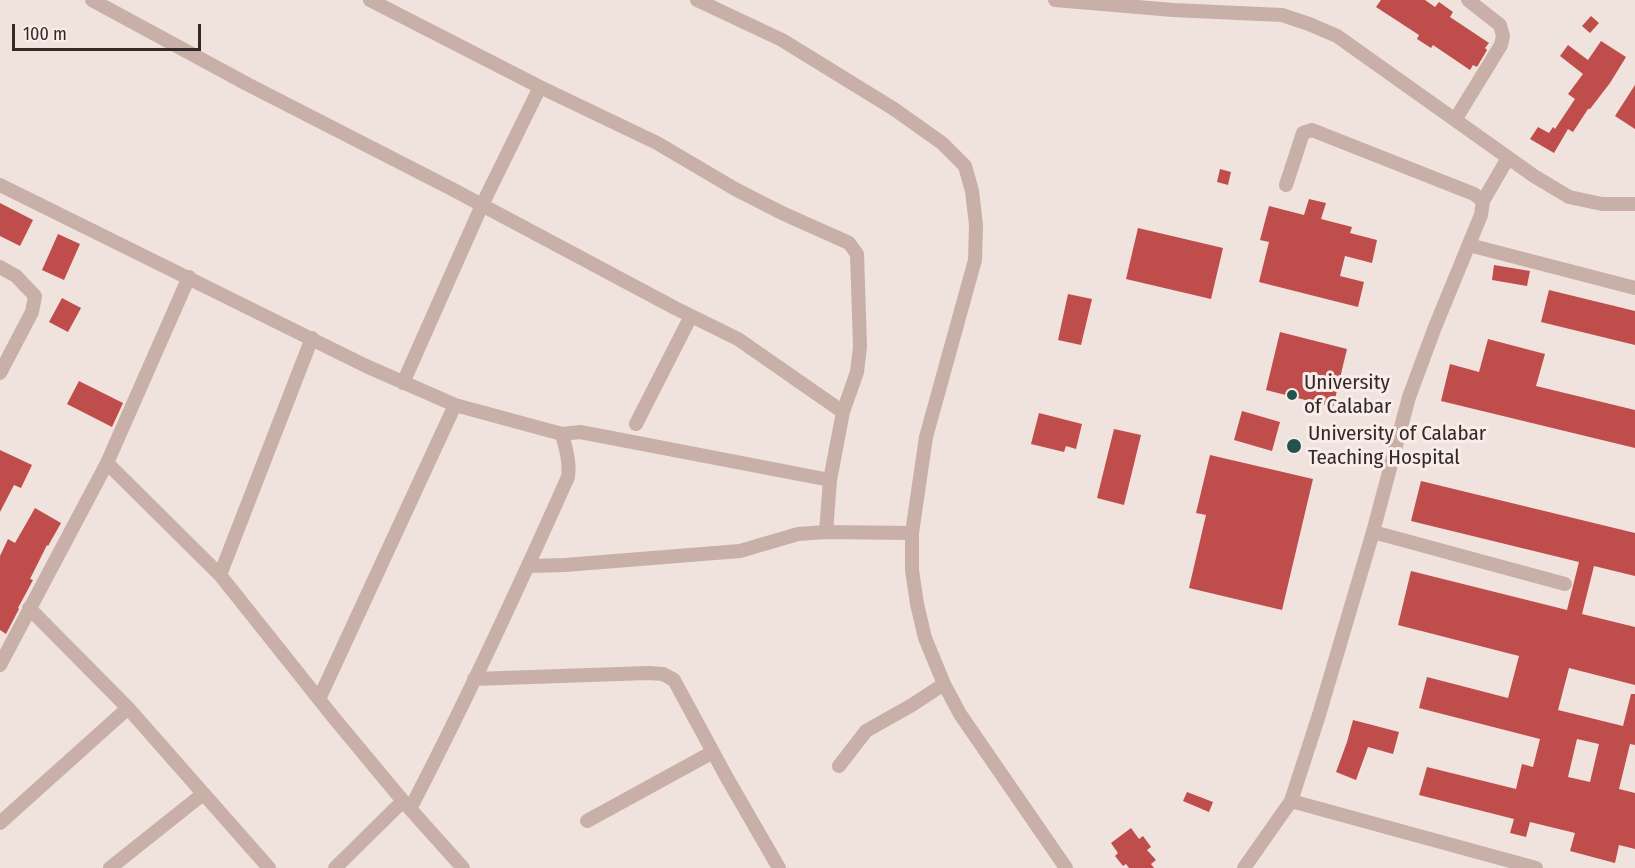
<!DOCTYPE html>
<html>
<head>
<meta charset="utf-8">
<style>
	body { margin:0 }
	#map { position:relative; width:1635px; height:868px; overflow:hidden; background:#f0e2dc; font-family:"Fira Sans Condensed",sans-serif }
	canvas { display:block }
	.scale { position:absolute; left:12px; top:24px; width:189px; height:27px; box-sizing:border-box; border:3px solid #352928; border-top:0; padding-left:8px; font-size:18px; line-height:21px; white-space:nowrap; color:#352928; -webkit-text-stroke:4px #f8ede8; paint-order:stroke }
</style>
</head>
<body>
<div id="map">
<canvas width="1635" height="868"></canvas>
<div class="scale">100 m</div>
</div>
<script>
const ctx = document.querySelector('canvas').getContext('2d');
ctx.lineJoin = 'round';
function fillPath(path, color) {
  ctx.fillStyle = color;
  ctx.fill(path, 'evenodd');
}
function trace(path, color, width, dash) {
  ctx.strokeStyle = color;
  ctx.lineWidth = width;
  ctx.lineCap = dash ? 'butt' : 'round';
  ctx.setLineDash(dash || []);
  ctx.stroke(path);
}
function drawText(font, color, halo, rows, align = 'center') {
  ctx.font = font + ' "Fira Sans Condensed",sans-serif';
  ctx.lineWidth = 6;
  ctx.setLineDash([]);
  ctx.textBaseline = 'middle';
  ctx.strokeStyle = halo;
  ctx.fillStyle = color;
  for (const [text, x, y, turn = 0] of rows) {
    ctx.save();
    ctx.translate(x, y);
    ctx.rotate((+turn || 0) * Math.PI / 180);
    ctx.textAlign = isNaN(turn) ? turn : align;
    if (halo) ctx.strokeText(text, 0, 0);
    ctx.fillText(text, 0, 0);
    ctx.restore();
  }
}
fillPath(new Path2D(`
	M1381,0H1425L1435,7L1439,2L1453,12L1450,17L1489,43L1485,48L1487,50L1477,67L1473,65L1470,70L1433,45L1431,48L1417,39L1419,35L1376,7Z
	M1591,16L1599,23L1590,33L1582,26Z
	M1601,41L1626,57L1610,83L1590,109H1588L1573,132L1568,129L1554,153L1530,139L1538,127L1549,133L1553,127L1555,129L1575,99L1568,94L1583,74L1560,56L1568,45L1588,60Z
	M1635,85V129L1615,116Z
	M1220,169L1231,172L1228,185L1217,182Z
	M1309,199L1326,203L1321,219L1352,227L1350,233L1377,240L1372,263L1345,256L1340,276L1364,282L1358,307L1259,282L1269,242L1260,240L1269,206L1304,215Z
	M0,203L33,220L20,246L0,236Z
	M1138,228L1223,248L1211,299L1126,279Z
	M58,234L80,244L64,280L42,270Z
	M1494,265L1530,271L1527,286L1492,280Z
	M1549,290L1635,311V345L1541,322Z
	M1068,294L1092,299L1081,345L1058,340Z
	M62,298L81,308L68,332L49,322Z
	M1280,332L1347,349L1333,407L1266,390Z
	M1488,339L1545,354L1536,386L1635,410V448L1441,401L1450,364L1479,372Z
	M79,381L123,403L112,427L67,404Z
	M1242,411L1280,422L1272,451L1234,440Z
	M1039,413L1082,424L1076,449L1066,446L1064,452L1031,444Z
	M1114,429L1141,435L1124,505L1097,498Z
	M0,450L32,465L21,488L14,485L0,512Z
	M1210,455L1313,479L1282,610L1189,588L1206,515L1196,513Z
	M1421,481L1635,533V576L1594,566L1582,614L1635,627V685L1569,668L1558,710L1623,726L1631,694H1635V745L1630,744L1619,789L1635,793V849L1619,845L1615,863L1570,851L1575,833L1530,822L1526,837L1510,833L1514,819L1419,795L1427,767L1516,789L1522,764L1533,767L1540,739L1419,708L1427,677L1508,698L1519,656L1398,625L1411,571L1567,610L1579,562L1411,521ZM1577,739L1599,744L1590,782L1568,777Z
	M35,508L61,523L48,546L47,545L30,579L33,580L18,608L19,609L6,634L0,630V556L8,539L15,543Z
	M1353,720L1399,732L1393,754L1368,747L1356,780L1336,772L1347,742Z
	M1187,792L1213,802L1209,812L1183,801Z
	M1131,828L1139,839L1143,836L1151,847L1147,850L1156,860L1151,864L1154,868H1129L1126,864L1123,866L1115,856L1118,853L1111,843Z`), '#bf4d4b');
trace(new Path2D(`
	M92,0L247,84L450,188L675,308L738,339L843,412
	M370,0L540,87L657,143L735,189L782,213L849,243L857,254L860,347L857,372L843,412L830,480L826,532
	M697,0L782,40L894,109L942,143L965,166L972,191L976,225L975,260L926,437L912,533V570L917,604L925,638L944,684L960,714L1066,868
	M1055,0L1173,10L1282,15L1309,24L1337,36L1534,176L1569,197L1602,204H1635
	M1455,120L1501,45L1503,36L1500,25L1468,0
	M0,185L366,366L455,405L562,434L580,432L596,435L830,480
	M1286,185L1303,133L1312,130L1474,194L1483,201
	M1469,245L1635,288
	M0,267L16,276L35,296L32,312L0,373
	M403,383L482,205L540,87
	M636,424L691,316
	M107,463L220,575L334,718L403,801L463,868
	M1373,532L1565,584
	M529,566L565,565L740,551L798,534L826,532L912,533
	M220,575L312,338
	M29,608L128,708L269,868
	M0,665L107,463L189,277
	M474,679L648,673L663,674L674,680L727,778L779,868
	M319,699L455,405
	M839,766L866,731L912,705L944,684
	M1291,801L1536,868
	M410,809C467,700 518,589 568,477C570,462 566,449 562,434
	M587,821L713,752
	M0,823L128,708
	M110,868L203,794
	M335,868L403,801
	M1244,868L1291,801L1319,715L1373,532L1409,397L1435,327L1481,215L1483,201L1508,158`), '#c8afa8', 14);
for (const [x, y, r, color] of [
	[1292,395,6,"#20544c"],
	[1294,446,8,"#20544c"]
]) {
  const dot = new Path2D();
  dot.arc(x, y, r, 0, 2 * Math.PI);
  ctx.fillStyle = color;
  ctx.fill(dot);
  trace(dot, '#f8ede8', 2);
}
drawText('21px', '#352928', '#f8ede8', [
	["University",1304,383],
	["of Calabar",1304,407],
	["University of Calabar",1308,434],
	["Teaching Hospital",1308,458]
], 'left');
</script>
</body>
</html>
